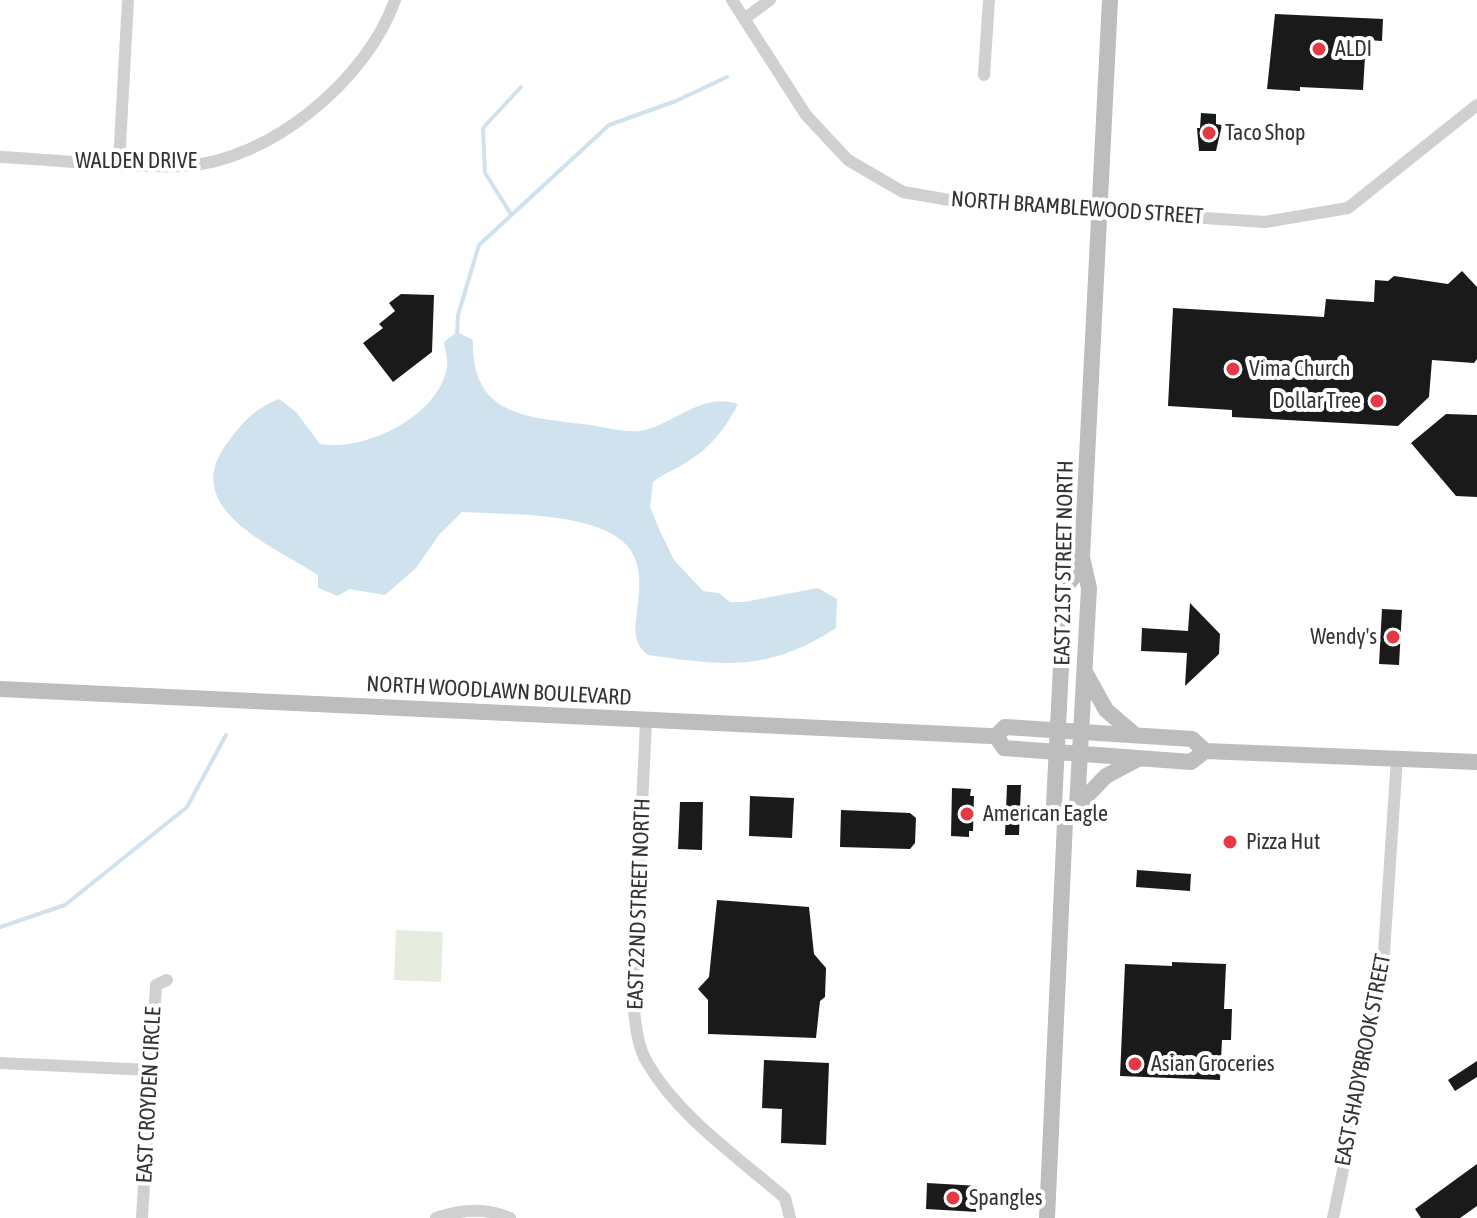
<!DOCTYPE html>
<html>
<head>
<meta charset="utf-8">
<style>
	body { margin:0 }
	canvas { display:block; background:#fff }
</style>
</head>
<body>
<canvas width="1477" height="1218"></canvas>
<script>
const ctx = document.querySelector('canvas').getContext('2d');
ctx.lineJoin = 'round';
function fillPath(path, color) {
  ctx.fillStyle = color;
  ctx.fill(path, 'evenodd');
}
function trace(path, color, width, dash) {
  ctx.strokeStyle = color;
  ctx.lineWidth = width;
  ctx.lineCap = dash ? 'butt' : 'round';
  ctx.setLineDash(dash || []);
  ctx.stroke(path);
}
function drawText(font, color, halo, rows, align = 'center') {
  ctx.font = font + ' "Asap Condensed",sans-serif';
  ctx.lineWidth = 8;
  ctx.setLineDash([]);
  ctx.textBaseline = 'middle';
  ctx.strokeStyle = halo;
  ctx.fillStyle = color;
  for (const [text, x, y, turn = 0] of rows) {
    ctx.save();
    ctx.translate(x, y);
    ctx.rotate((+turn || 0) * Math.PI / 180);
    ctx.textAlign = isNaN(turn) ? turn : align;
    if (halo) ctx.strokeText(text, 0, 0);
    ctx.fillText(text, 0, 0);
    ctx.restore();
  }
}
fillPath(new Path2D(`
	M396,930L443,932L441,982L394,980Z`), '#e6ecdf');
fillPath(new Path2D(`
	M457,332L473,340C471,418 529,417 590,425C605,427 630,434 645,430C676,422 704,392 738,404C726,428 710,448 687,462C675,470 664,473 653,482L650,507L659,529L674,560L703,591L719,593L730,602H744L818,588L837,599L836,628C768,672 724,666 648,655C632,642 635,630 637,611C639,593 642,574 634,556C613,510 506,515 462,512L439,535L416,568L385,595L349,589L338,596L318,588V575C272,545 177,508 228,442C244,421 254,409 279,399L296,412L320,444C365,452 440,416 447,366C448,359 445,349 444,342Z`), '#cfe2ee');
trace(new Path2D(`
	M511,214L485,173L483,128L521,87
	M457,335L458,315L479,245L609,125L676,101L727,77
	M0,927L65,905L187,807L226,735`), '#cfe2ee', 4);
fillPath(new Path2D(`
	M1275,14L1383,19L1382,41L1366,40L1363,90L1300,87V91L1267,89Z
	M1201,113L1216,114V124L1222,125L1216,151H1199L1197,128H1200Z
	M1462,271L1477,287V359L1474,363L1432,360L1429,397L1398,426L1232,417V410L1168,406L1173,308L1324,317L1326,299L1374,302L1375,280L1388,281L1394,276L1448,284Z
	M401,294L434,295L432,352L393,382L363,343L383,328L379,324L395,311L389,303Z
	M1446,414L1477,415V497L1456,496L1411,443Z
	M1190,603L1220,634L1219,654L1185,686L1187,653L1141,651L1142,628L1188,631Z
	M1382,609L1402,610L1399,665L1379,664Z
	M1007,785H1021L1019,835H1005Z
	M952,788L971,789L970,796H974L973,831H969V837L951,836Z
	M750,796L794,798L792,838L749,836Z
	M680,802H703L702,850L678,849Z
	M841,810L910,813L916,818L915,843L910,849L840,847Z
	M1137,870L1191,874L1190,891L1136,887Z
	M717,900L809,907L814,954L826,968L825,997L820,1001L816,1038L708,1034V1000L698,989L709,977Z
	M1172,962L1226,964L1224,1009H1232L1231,1040H1222L1220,1080L1120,1076L1125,964L1172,966Z
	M764,1060L829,1063L826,1145L781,1143L782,1109L762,1108Z
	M1477,1061V1077L1455,1091L1448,1080Z
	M1477,1164V1206L1460,1218H1421L1415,1209Z
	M927,1183L979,1186L978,1212L926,1209Z`), '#1a1a1a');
trace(new Path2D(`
	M732,0L806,115L848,160L903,192L961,202L1265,222L1348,208L1477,105
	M744,19L770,0
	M984,75L989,0
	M0,157C60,160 123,168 184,166C270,161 367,80 395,0
	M119,163L128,0
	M646,721L633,998C635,1019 636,1045 648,1064C680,1118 738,1157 785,1198L790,1218
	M0,1063L150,1070
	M142,1218L156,985L167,980
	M436,1218C461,1209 485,1207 510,1218
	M1333,1218L1382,982L1397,758`), '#d0d0d0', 12);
trace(new Path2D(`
	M1086,674L1106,710L1134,734
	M0,689L990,736H996L1005,727L1192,739L1205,751
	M996,736L1004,748L1191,762L1205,751L1477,762
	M1077,806L1106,776L1138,759
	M1065,822L1054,805L1065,588L1082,565
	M1047,1218L1065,822L1077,806L1089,588L1082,557L1110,0`), '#bdbdbd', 16);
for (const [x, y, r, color] of [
	[1319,49,8,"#e63946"],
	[1209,133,8,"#e63946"],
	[1233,369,8,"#e63946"],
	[1377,401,8,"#e63946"],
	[1393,637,8,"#e63946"],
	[967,814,8,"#e63946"],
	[1230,842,8,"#e63946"],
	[1135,1064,8,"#e63946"],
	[953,1198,8,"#e63946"]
]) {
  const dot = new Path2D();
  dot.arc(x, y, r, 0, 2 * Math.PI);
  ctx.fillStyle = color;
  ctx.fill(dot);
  trace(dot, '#fff', 3);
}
drawText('22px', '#333', '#fff', [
	["ALDI",1335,49],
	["Taco Shop",1225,133],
	["Vima Church",1249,369],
	["Dollar Tree",1361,401,"right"],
	["Wendy's",1377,637,"right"],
	["American Eagle",983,814],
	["Pizza Hut",1246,842],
	["Asian Groceries",1151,1064],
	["Spangles",969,1198]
], 'left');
drawText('22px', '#333', '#fff', [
	["WALDEN DRIVE",136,161],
	["NORTH BRAMBLEWOOD STREET",1077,208,4],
	["EAST 21ST STREET NORTH",1064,563,-89],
	["NORTH WOODLAWN BOULEVARD",499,691,3],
	["EAST 22ND STREET NORTH",639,904,-88],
	["EAST SHADYBROOK STREET",1363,1060,-79],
	["EAST CROYDEN CIRCLE",149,1095,-87]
]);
</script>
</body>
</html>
